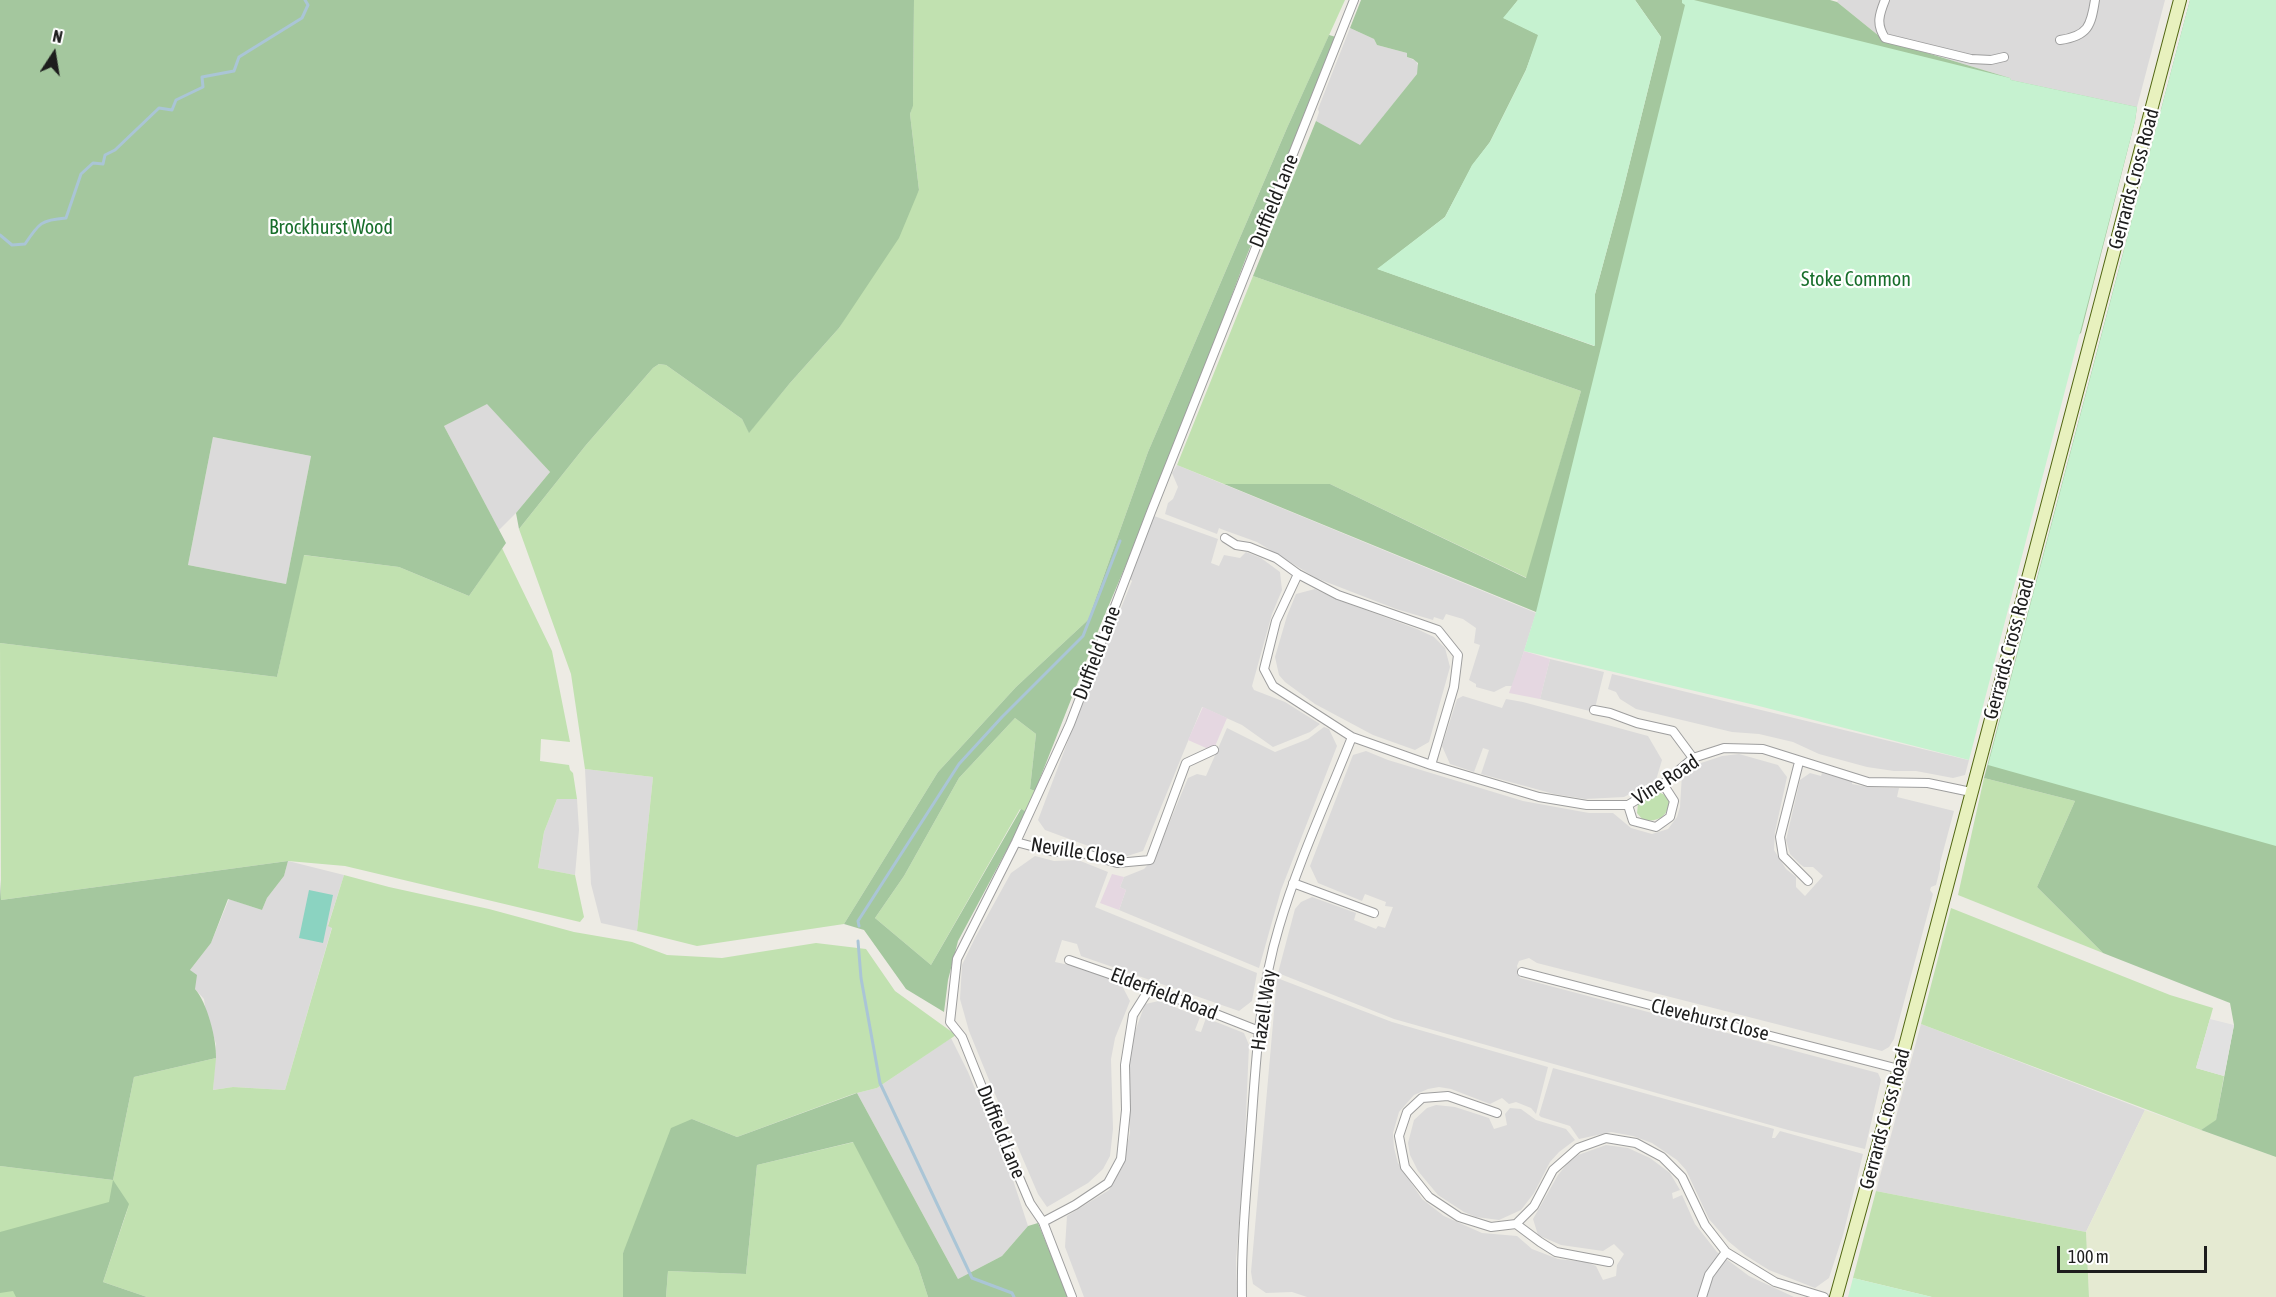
<!DOCTYPE html>
<html>
<head>
<meta charset="utf-8">
<style>
	body { margin:0 }
	#map { position:relative; width:2276px; height:1297px; overflow:hidden; background:#edebe4; font-family:"Asap Condensed",sans-serif }
	canvas { display:block }
	.north { position:absolute; left:24px; top:24px; width:60px; height:60px; -webkit-text-stroke:4px #fff; paint-order:stroke; rotate:12deg; font-size:16px; font-weight:700; line-height:24px; text-align:center; color:#1d1d1d }
	.north::after { content:''; display:block; margin:auto; width:21px; height:27px; background:#1d1d1d; clip-path:polygon(50% 0,100% 100%,50% 72%,0 100%) }
	.scale { position:absolute; left:2057px; top:1246px; width:150px; height:27px; box-sizing:border-box; border:3px solid #1d1d1d; border-top:0; padding-left:8px; font-size:18px; line-height:21px; white-space:nowrap; color:#1d1d1d; -webkit-text-stroke:4px #fff; paint-order:stroke }
</style>
</head>
<body>
<div id="map">
<canvas width="2276" height="1297"></canvas>
<div class="north">N</div>
<div class="scale">100 m</div>
</div>
<script>
const ctx = document.querySelector('canvas').getContext('2d');
ctx.lineJoin = 'round';
function fillPath(path, color) {
  ctx.fillStyle = color;
  ctx.fill(path, 'evenodd');
}
function trace(path, color, width, dash) {
  ctx.strokeStyle = color;
  ctx.lineWidth = width;
  ctx.lineCap = dash ? 'butt' : 'round';
  ctx.setLineDash(dash || []);
  ctx.stroke(path);
}
function drawText(font, color, halo, rows, align = 'center') {
  ctx.font = font + ' "Asap Condensed",sans-serif';
  ctx.lineWidth = 4.5;
  ctx.setLineDash([]);
  ctx.textBaseline = 'middle';
  ctx.strokeStyle = halo;
  ctx.fillStyle = color;
  for (const [text, x, y, turn = 0] of rows) {
    ctx.save();
    ctx.translate(x, y);
    ctx.rotate((+turn || 0) * Math.PI / 180);
    ctx.textAlign = isNaN(turn) ? turn : align;
    if (halo) ctx.strokeText(text, 0, 0);
    ctx.fillText(text, 0, 0);
    ctx.restore();
  }
}
fillPath(new Path2D(`
	M1838,0H2165L2137,107L2011,80L2010,78L1884,40L1837,2Z
	M1350,28L1374,39L1377,45L1407,53V57L1416,61L1419,68L1417,74L1360,146L1316,121L1319,112L1318,109Z
	M487,403L550,472L516,513L499,530L444,426Z
	M213,437L311,456L286,584L188,565Z
	M1177,465L1536,613L1513,686H1506L1494,692L1476,687V684L1469,680L1480,645L1474,643L1476,628L1463,619L1446,614L1443,620L1434,617L1433,620L1396,609L1316,578L1257,542L1221,529L1219,528L1217,534L1165,514L1168,503L1173,499L1178,487L1172,473Z
	M1154,516L1218,539L1211,563L1219,566L1224,555L1240,558L1246,552L1261,558L1280,572L1282,590L1272,614L1252,686L1254,690L1285,702L1320,724L1310,732L1273,747L1242,725L1202,707L1143,851L1121,858L1045,830L1038,820L1093,675L1119,613L1132,581L1130,579Z
	M1315,589L1336,599L1417,629L1434,637L1445,648L1450,667L1429,742L1415,750L1373,735L1315,704L1285,682L1279,675L1275,657L1287,616L1296,594Z
	M1550,659L1604,672L1594,712L1540,699Z
	M1612,674L1968,760H1969L1965,775L1953,778L1916,771H1894L1867,767L1819,754L1793,742L1759,734L1732,732L1636,709L1620,699L1616,692L1608,689Z
	M1463,696L1502,708L1506,699L1523,702L1648,736L1662,760L1656,780L1624,797L1585,799L1554,794L1481,774L1489,750L1483,748L1474,772L1450,764L1442,746L1457,699Z
	M1324,727L1329,729L1337,746L1281,890L1259,968L1119,910L1126,890L1120,887L1124,877L1144,869L1155,857L1188,778L1197,774L1206,776L1227,728L1275,752L1308,739Z
	M1366,751L1388,760L1523,801L1589,813H1613L1631,828L1652,834L1668,829L1677,817L1680,807L1682,774L1701,763L1722,756L1739,754L1778,765L1787,777L1775,832L1774,850L1786,869L1796,877V887L1805,896L1823,876L1813,867H1804L1800,864L1790,854L1786,840L1800,780L1810,773L1821,776L1822,773L1852,781V784L1868,787L1899,788L1897,797L1954,811L1940,863V869L1936,885L1931,887L1930,890L1933,894L1894,1039L1889,1047L1882,1051L1537,963L1529,958L1519,961L1517,966L1520,978L1878,1073L1881,1080L1865,1149L1788,1130L1394,1019L1278,973L1295,909L1301,902L1312,897L1356,913L1354,920L1376,929L1378,926L1385,928L1393,907L1385,906L1386,902L1365,894L1362,901L1318,883L1310,866L1353,755Z
	M585,769L653,777L637,931L601,923L591,884Z
	M557,799H577L579,830L575,875L538,868L544,832Z
	M1035,856L1054,861L1078,860L1108,872L1095,907L1257,973L1252,1001L1239,1011L1081,956L1077,944L1062,940L1055,962L1069,965L1076,961L1119,980L1130,1001L1115,1038L1111,1059L1113,1129L1110,1156L1103,1169L1088,1183L1047,1207L1038,1194L989,1080L969,1031L960,999L962,965L975,938L1011,873Z
	M288,861L344,875L328,925L332,927L285,1090L233,1087L213,1090L216,1044L206,1013L204,999L195,989L190,970L211,943L229,899L262,910L267,898L284,876Z
	M1277,978L1392,1022L1548,1067L1536,1114L1531,1108L1516,1102L1509,1104L1502,1098L1490,1104L1451,1089L1439,1087L1428,1089L1414,1095L1399,1112L1393,1133L1394,1148L1398,1163L1422,1199L1444,1216L1482,1233L1517,1236L1532,1249L1558,1259L1586,1262L1596,1266L1603,1280L1616,1276L1617,1265L1624,1254L1614,1244L1603,1251L1561,1245L1538,1235L1533,1219L1558,1175L1567,1164L1578,1155L1606,1145L1628,1148L1650,1158L1670,1173L1680,1190L1672,1193L1673,1199L1682,1195L1695,1224L1717,1252L1749,1276L1794,1297H1307L1292,1292L1266,1293L1253,1284L1251,1272Z
	M1159,1001L1200,1017L1195,1030L1197,1031L1201,1032L1206,1018L1244,1033L1249,1045L1244,1161L1236,1260L1237,1297H1084L1065,1247L1067,1216L1109,1190L1121,1169L1130,1133L1127,1054L1145,1004Z
	M1921,1024L2145,1110L2086,1232L1876,1191Z
	M951,1038L968,1072L1013,1180L1028,1226L1002,1256L958,1279L857,1093L877,1088Z
	M1553,1068L1774,1129L1772,1138H1775L1780,1131L1863,1154L1843,1235L1829,1278L1815,1288L1769,1270L1745,1255L1728,1241L1709,1219L1686,1170L1677,1160L1652,1143L1633,1136L1611,1132L1579,1139L1570,1126L1541,1117L1539,1115Z
	M1436,1105L1455,1107L1489,1118L1494,1129L1507,1125L1505,1114L1510,1108L1521,1109L1536,1120L1566,1129L1575,1140L1559,1152L1550,1162L1534,1193L1521,1210L1499,1220L1476,1217L1464,1212L1438,1195L1418,1171L1410,1155L1408,1143L1414,1120L1427,1108Z`), '#dbdada');
fillPath(new Path2D(`
	M1524,651L1550,659L1540,699L1509,693Z
	M1203,707L1227,718L1213,751L1188,740Z
	M1112,874L1124,877L1120,887L1126,890L1119,910L1100,903Z`), '#e5d7e1');
fillPath(new Path2D(`
	M2145,1110L2276,1157V1297H2089L2086,1232Z`), '#e5ead2');
fillPath(new Path2D(`
	M914,0H1345L1287,128L1148,452L1088,620L1016,687L938,772L844,924L697,946L637,931L653,777L585,769L571,674L519,529L586,445L653,368L659,364L666,365L742,419L749,432L790,383L839,328L919,190L910,114L913,105Z
	M1253,276L1581,391L1527,578L1330,484H1224L1177,465Z
	M502,548L552,651L570,742L541,739L540,761L569,765L570,770L573,773L577,799H557L544,832L538,868L575,875L584,917L580,922L345,866L288,861L1,900L0,643L277,677L303,555L399,567L469,596Z
	M1015,718L1036,734L1030,789L1035,791L1027,812L1020,809L931,965L875,918L904,876L959,778Z
	M1984,778L2075,801L2037,887L2103,953L1958,895Z
	M1658,792L1665,795L1670,801C1667,817 1659,822 1643,820L1637,813L1638,804Z
	M344,875L389,887L489,909L574,932L632,942L667,955L722,958L816,943L866,949L895,991L956,1035L877,1088L853,1094L737,1137L692,1119L623,1253V1297H147L103,1282L129,1205L93,1297H0V1166L113,1180L134,1077L216,1058L213,1090L233,1087L285,1090L332,928L328,926Z
	M1951,908L2170,995L2213,1008L2196,1068L2224,1076L2216,1121L2201,1130L1921,1024Z
	M854,1142L918,1266L928,1297H666L668,1271L746,1274L757,1165Z
	M1876,1191L2086,1232L2089,1297H1932L1853,1278Z`), '#c1e1b0');
fillPath(new Path2D(`
	M0,0H914L913,106L910,114L919,190L899,238L839,328L790,383L749,433L742,419L666,365L659,364L653,368L586,445L519,529L516,513L550,472L487,404L444,426L506,543L469,596L399,567L304,555L277,677L0,643ZM213,437L311,456L286,584L188,565Z
	M1361,0H1518L1504,18L1539,35L1526,70L1490,142L1472,166L1445,217L1378,269L1594,346L1595,294L1622,194L1661,37L1635,0H1830L1837,2L1884,40L2010,78L2011,80L2137,107L2135,121L2081,333L1612,647L1536,612L1224,484H1330L1526,578L1581,391L1253,276L1316,121L1360,145L1417,74L1418,63L1413,59L1407,57V53L1377,45L1374,39L1350,28Z
	M2190,0H2276V1157L2201,1130L2216,1120L2234,1025L2230,1003L2103,953L2037,887L2075,801L1984,778Z
	M1329,35L1336,37L1247,255L1164,475L1100,626L1035,791L1030,789L1036,734L1015,718L959,778L904,876L875,918L931,965L1021,809L1027,812L958,941L948,980L944,1012L906,989L864,930L844,924L938,772L1016,687L1088,620L1148,452L1287,128Z
	M288,861L284,876L267,898L262,910L228,899L211,943L190,970L197,975L195,989C207,1002 217,1040 216,1058L134,1077L113,1180L129,1204L103,1282L147,1297H16L13,1291L0,1293V1232L109,1202L113,1180L0,1166V880L1,900Z
	M857,1093L958,1279L1002,1256L1028,1226L1038,1223L1068,1297H928L918,1266L853,1142L757,1165L746,1274L668,1271L666,1297H623V1253L671,1128L692,1119L737,1137Z`), '#a4c79e');
fillPath(new Path2D(`
	M1518,0H1635L1661,37L1622,194L1595,294V346L1377,269L1445,217L1472,165L1490,142L1526,70L1538,35L1503,18Z
	M1682,0H1694L2010,78L2011,80L2137,107L2135,121L1969,760L1755,705L1524,651L1536,612L1685,5L1682,3Z
	M2190,0H2276V846L1988,765Z
	M1853,1278L1932,1297H1848Z`), '#c6f2d0');
fillPath(new Path2D(`
	M309,890L333,895L323,943L299,938Z`), '#8bd3c1');
fillPath(new Path2D(`
	M2210,1019L2234,1025L2224,1076L2196,1068Z`), '#e1e1e1');
trace(new Path2D(`
	M0,235L12,245L25,244C39,223 41,220 66,218L81,174L93,163L103,164L105,155L115,150L159,108L172,110L176,100L203,87L202,77L234,71L239,57L302,18L308,5L305,0
	M859,926L858,921L959,764L1002,717L1083,636L1120,541
	M858,941L861,978L880,1083L972,1278L1012,1293L1014,1297`), '#aac5d6', 3);
const street = new Path2D(`
	M1885,0C1879,15 1876,24 1885,38L1971,59L1991,60L2004,57
	M2060,40C2088,36 2091,26 2095,0
	M1225,538L1236,545L1249,547L1276,558L1298,574L1338,595L1438,630L1458,655L1454,687L1431,765
	M1298,574L1276,621L1264,669L1273,686L1352,737L1431,765L1539,797L1587,805H1628L1663,784L1693,758L1724,748L1763,749L1868,782L1928,783L1971,792
	M1594,710L1610,713L1637,723L1673,731L1693,758
	M1799,762L1780,837L1783,856L1808,881
	M1628,805L1633,821L1656,827L1670,817L1674,801L1663,784
	M1016,842L1050,851L1087,854L1117,863L1150,860L1186,763L1214,750
	M1293,883L1374,913
	M1069,960L1150,988L1259,1031
	M1522,972L1899,1069
	M1497,1113L1448,1096L1422,1098L1407,1112L1399,1136L1405,1167L1429,1197L1459,1217L1491,1227L1516,1224L1534,1206L1553,1170L1578,1148L1606,1138L1636,1143L1662,1157L1682,1177L1705,1225L1726,1252L1775,1282L1824,1297
	M1043,1222L1075,1205L1108,1183L1121,1159L1126,1110L1125,1065L1133,1015L1150,988
	M1516,1224L1540,1242L1556,1252L1609,1262
	M1072,1297L1043,1222L1030,1203L1002,1137L962,1037L950,1022L957,959L1016,842L1070,724L1151,512L1354,0
	M1242,1297C1241,1241 1247,1185 1251,1129C1256,1062 1259,993 1279,927C1298,862 1327,800 1352,737
	M1702,1297L1709,1275L1726,1252`);
const secondary = new Path2D(`
	M1836,1297L1899,1069L2180,0`);
trace(street, '#9e9e9e', 10);
trace(secondary, '#526712', 14);
trace(street, '#fff', 8);
trace(secondary, '#e8f1be', 12);
drawText('20px', '#1d1d1d', '#fff', [
	["Gerrards Cross Road",2134,179,-75],
	["Duffield Lane",1274,201,-68],
	["Gerrards Cross Road",2009,649,-75],
	["Duffield Lane",1097,653,-69],
	["Vine Road",1666,780,-33],
	["Neville Close",1078,852,9],
	["Elderfield Road",1164,994,21],
	["Hazell Way",1264,1010,-82],
	["Clevehurst Close",1710,1020,14],
	["Gerrards Cross Road",1885,1119,-75],
	["Duffield Lane",1001,1132,68]
]);
drawText('20px', '#186e2b', '#fff', [
	["Brockhurst Wood",331,228],
	["Stoke Common",1856,280]
]);
</script>
</body>
</html>
